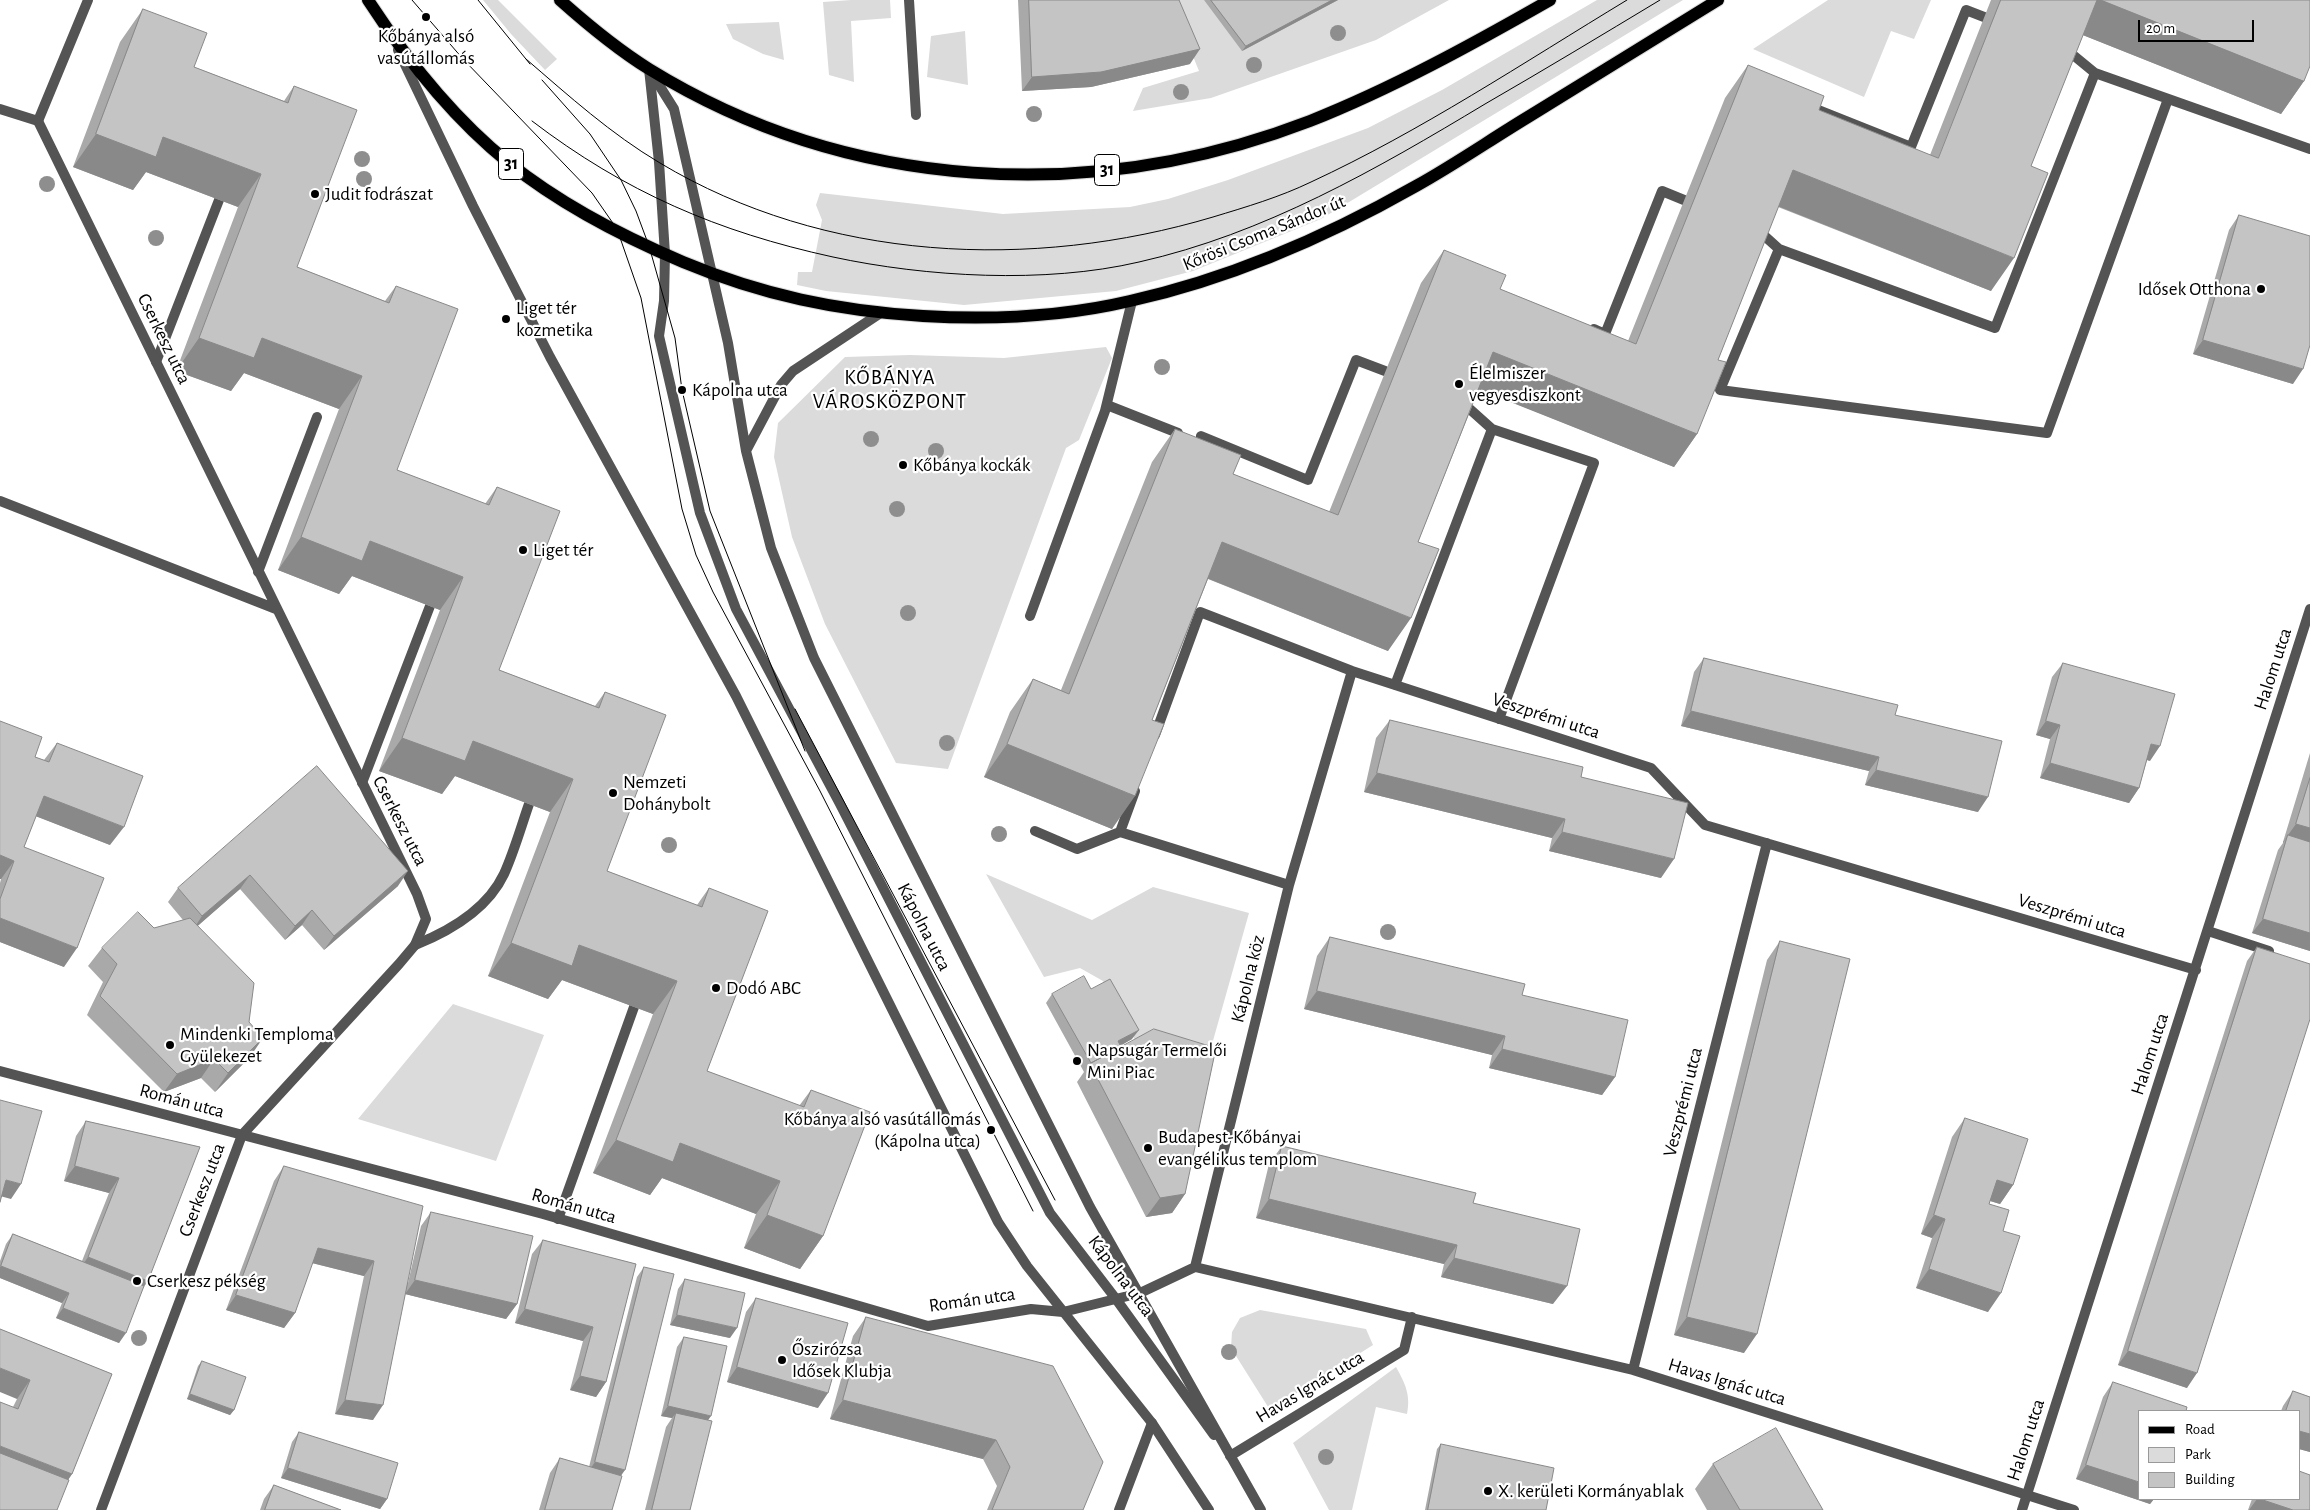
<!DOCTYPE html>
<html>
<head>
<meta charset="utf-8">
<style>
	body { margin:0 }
	#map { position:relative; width:2310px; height:1510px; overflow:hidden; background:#fff; font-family:"Alegreya Sans",sans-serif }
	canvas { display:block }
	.legend { position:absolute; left:2138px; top:1410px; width:162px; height:90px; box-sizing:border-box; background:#fff; border:1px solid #999; margin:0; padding:6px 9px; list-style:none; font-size:15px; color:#000 }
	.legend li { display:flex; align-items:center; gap:10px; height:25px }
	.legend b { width:25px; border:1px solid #999 }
	.scale { position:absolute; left:2138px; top:20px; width:116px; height:22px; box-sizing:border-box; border:2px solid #000; border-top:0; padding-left:6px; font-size:15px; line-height:18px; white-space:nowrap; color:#000; -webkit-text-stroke:4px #fff; paint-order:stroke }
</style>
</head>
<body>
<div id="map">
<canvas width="2310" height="1510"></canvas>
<ul class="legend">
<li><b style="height:6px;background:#000"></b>Road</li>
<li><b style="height:14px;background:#dbdbdb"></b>Park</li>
<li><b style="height:14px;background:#c4c4c4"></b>Building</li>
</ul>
<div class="scale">20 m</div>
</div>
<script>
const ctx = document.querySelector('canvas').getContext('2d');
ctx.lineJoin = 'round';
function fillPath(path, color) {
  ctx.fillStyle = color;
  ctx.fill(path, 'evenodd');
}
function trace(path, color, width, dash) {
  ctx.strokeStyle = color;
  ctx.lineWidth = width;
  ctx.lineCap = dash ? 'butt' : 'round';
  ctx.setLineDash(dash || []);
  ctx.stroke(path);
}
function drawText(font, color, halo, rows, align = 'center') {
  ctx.font = font + ' "Alegreya Sans",sans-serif';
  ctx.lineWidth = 4.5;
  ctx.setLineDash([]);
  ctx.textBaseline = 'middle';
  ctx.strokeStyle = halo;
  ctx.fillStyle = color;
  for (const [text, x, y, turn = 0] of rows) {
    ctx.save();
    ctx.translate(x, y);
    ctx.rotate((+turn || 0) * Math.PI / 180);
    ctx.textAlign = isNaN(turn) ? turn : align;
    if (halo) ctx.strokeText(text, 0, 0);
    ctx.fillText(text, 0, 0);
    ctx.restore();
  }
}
fillPath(new Path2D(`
	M483,0H498L557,59L545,70L511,34Z
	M851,0H890L891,18L851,21L854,82L829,75L823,2Z
	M1170,0H1449L1376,40L1211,98L1133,111L1143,88L1199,71Z
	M1597,0H1683L1321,219L1193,271L1116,291L964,305L826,291L797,285L798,272H812L822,220L816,205L820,193L1003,214L1130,207L1168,199L1228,180L1368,128L1442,90Z
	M1828,0H1931L1914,39L1891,31L1864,97L1753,49Z
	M779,22L784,60L763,54L733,39L726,24Z
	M965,31L968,85L927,77L931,36Z
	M1106,347L1112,358L1079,440L1066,448L948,769L896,763L825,624L792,537L774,457L778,423L845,357L910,355L1004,358Z
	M986,874L1092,920L1153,887L1249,913L1207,1062L1135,1040L1103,981L1080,968L1044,977Z
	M453,1004L544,1035L496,1161L358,1119Z
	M1260,1310L1366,1329L1373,1345L1270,1410L1231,1348L1232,1332L1240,1318Z
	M1396,1367C1405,1383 1411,1395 1407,1414L1376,1407L1352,1510H1329L1293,1443Z`), '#dbdbdb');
const primary = new Path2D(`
	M368,0C407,60 453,118 509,163C559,203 624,237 683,262C762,295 838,311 923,316C992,320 1062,317 1130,301C1229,279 1328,236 1416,186C1454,165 1490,140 1528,117C1591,78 1655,39 1718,0
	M560,0C588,25 617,49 649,69C849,192 1092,205 1310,121C1393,88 1473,44 1550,0`);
trace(primary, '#dbdbdb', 14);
trace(new Path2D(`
	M649,69L659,162L665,254L664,301L659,336L700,513L736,609L840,804L1050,1213L1116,1299L1214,1435
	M0,109L38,121L88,0
	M156,362L219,200
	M1107,405L1178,433
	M258,572L317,417
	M1030,616L1105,411L1132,301
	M362,783L430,606
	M2208,931L2269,951
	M415,945C450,931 487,910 504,874C514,852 521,827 529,804
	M558,1219L634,1007
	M2027,1495L2074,1510`), '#545454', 10);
trace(new Path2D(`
	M909,0L916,115`), '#545454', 10);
trace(new Path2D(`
	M2067,50L2095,73
	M2168,99L2047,433L1720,390L1779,249L1995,328L2095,73L2310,149
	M1808,106L1911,147L1966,10L1984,17
	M38,121L417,894L426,919L415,945L399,964L242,1135L101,1510
	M1759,231L1779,249
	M1594,329L1605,334L1662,191L1684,200
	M1463,403L1492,429
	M1201,436L1308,480L1356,360L1385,371
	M0,501L276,609
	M1395,685L1492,429L1594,463L1499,719
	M1155,735L1200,612L1352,671L1651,768L1705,825L2196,970
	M1135,791L1120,832L1289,885
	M1035,831L1077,849L1120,832
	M0,1071L543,1214L928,1326L1031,1309L1063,1312L1140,1293L1195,1267L1289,885L1352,671
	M1195,1267L1633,1370L2027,1495
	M1633,1370L1767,843
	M1230,1456L1404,1350L1412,1317
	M1119,1510L1152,1423
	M2022,1510L2310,609`), '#545454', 10);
trace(new Path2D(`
	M398,50L473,206L550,357L736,696L998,1222L1027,1266L1152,1423L1209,1510
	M649,69L674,109L728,343L746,451L771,548L814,658L1090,1207L1261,1510
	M746,451L781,385L793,371L879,314`), '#545454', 10);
trace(primary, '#000', 12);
trace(new Path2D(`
	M412,0L463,59L592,193L617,229L641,298L682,509L696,555L713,592L820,791L1033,1211
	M478,0L530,64
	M526,59C569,96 611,134 660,163C825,262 1032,271 1213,217C1246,207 1280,197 1311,182C1421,131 1523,63 1627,0
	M542,80L590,134L621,180L636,211L649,246L675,338L682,390L710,511L805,751
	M532,121C625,192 718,232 833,257C926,277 1045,284 1139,262C1264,234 1377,169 1485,104C1544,70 1602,35 1660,0
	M795,709L1055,1200`), '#000', 1);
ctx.fillStyle = '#8e8e8e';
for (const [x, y] of [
	[1338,33],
	[1254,65],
	[1181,92],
	[1034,114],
	[362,159],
	[364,179],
	[47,184],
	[156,238],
	[1162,367],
	[871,439],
	[936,451],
	[897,509],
	[908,613],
	[947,743],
	[999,834],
	[669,845],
	[1388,932],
	[139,1338],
	[1229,1352],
	[1326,1457]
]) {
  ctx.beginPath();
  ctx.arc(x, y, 8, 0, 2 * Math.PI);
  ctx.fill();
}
fillPath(new Path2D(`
	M1018,0H1179L1190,64L1091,87L1022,91Z
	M1204,0H1338L1242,51Z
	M1991,0H2310L2304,81L2281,114L2083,35L2031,166L1991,291L1778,207L1718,360L1697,434L1674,467L1479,389L1418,542L1388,651L1208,579L1152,720L1112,829L984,777L1010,712L1033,679L1061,690L1152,462L1175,429L1233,474L1329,512L1421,283L1444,250L1500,289L1628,341L1725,98L1748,65L1819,110L1930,155Z
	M143,9L194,67L284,101L294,86L297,267L385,301L396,286L397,470L485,504L497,487L499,670L595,706L605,692L607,871L697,905L709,888L707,1071L799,1106L811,1090L823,1236L800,1269L744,1248L756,1214L662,1178L650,1195L593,1173L653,1014L562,980L548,999L488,976L550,812L455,776L442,794L379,771L440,610L352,576L339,594L278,570L339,409L244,373L231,391L176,371L238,207L146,172L133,190L73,167L120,42Z
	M2239,215L2293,384L2193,354L2229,230Z
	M1704,658L1895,715L1978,812L1865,785L1869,771L1681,726L1694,672Z
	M2063,663L2150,761L2147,760L2139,788L2129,803L2040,778L2050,739L2036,735L2052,677Z
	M1390,720L1581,777L1661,878L1549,851L1552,838L1364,792L1376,738Z
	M0,721L35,757L44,760L57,743L110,845L36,816L24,847L64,967L0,942V883L1,879H0Z
	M2310,753V951L2252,933L2278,850L2283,843V842Z
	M317,766L398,886L324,950L302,925L285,940L240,889L197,926L249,1022L250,1057L215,1092L201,1078L164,1092L87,1015L103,982L88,966L102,948L154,928L183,920L168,902L178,888Z
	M1330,937L1522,995L1615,1077L1602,1095L1489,1068L1492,1055L1304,1009L1317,956Z
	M1780,941L1744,1353L1674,1335L1767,960Z
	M2257,947L2187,1388L2118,1365L2247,961Z
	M1091,989L1132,1039L1120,1046L1185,1194L1172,1213L1146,1217L1077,1082L1084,1072L1046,1003L1052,994Z
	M1965,1118L2013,1185L2000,1204L1990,1201L1989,1204L2003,1231L1988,1312L1916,1288L1932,1238L1921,1234L1952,1137Z
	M86,1121L200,1147L144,1286L119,1343L56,1318L62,1303L0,1278V1261L6,1244L13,1234L82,1261L109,1193L64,1181L76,1136Z
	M1282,1146L1473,1203L1553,1304L1441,1277L1444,1264L1256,1218L1269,1164Z
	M284,1166L408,1283L421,1226L431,1212L517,1304L506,1319L405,1294L373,1420L335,1414L364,1276L312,1263L295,1313L284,1328L226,1310L274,1181Z
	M543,1240L636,1264L606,1382L596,1397L570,1390L583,1341L515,1323L532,1254Z
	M644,1267L621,1476L612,1510H539L550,1473L560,1458L589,1467L637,1277Z
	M685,1279L730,1338L670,1325L678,1289Z
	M756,1298L818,1408L727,1382L746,1312Z
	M866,1317L1083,1510H987L997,1486L983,1459L830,1419L853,1336Z
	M0,1329L112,1374L72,1474L68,1480L13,1407L17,1399Z
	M684,1337L708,1420L690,1510H645L666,1427L672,1418L661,1416L677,1347Z
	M202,1361L234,1410L230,1415L187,1399L198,1366Z
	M2113,1382L2139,1499H2154L2150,1504L2076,1479L2103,1397Z
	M2293,1391L2310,1397V1452L2299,1449V1411H2281L2283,1406Z
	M299,1432L387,1499L380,1509L281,1478L292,1442Z
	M1441,1444L1546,1510H1425L1437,1449Z
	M1713,1464L1823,1510H1707L1695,1489Z
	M274,1485L341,1510H260L264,1499Z
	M2252,1499H2299L2310,1510H2248Z`), '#a9a9a9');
fillPath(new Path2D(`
	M1332,0H1338L1242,51L1246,46Z
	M2097,0H2101L2304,81L2281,114L2075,32Z
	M1200,49L1190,64L1091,87L1022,91L1032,77Z
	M96,134L163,137L261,174L238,207L146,172L133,190L73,167Z
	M1793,170L2014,258L1991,291L1770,203Z
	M199,338H262L362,376L339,409L244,373L231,391L176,371Z
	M2203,340L2303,369L2293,384L2193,354Z
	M1493,352L1697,434L1674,467L1470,386Z
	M301,537L370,541L463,577L440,610L352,576L339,594L278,570Z
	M1222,542L1411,618L1388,651L1199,575Z
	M1691,711L1879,757L1869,771L1681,726Z
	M2046,721L2060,725L2050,739L2036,735Z
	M402,738L473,741L573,779L550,812L455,776L442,794L379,771Z
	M1007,744L1135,796L1112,829L984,777Z
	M2151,744L2160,746L2150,761L2141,758Z
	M2050,763L2139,788L2129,803L2040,778Z
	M1876,770L1988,797L1978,812L1865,785Z
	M1377,773L1565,819L1552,838L1364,792Z
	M44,796L124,827L110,845L30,814Z
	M2296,824L2310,828V851L2288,835L2283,843V842Z
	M1562,832L1674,859L1661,878L1549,851Z
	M0,855L14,861L1,879H0Z
	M408,871L398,886L324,950L334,936Z
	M250,875L240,889L192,931L202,916Z
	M312,910L302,925L285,940L295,926Z
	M0,918L77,948L64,967L0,942Z
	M2263,919L2310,933V951L2252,933Z
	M511,943L579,945L677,981L653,1014L562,980L548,999L488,976Z
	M1317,991L1505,1036L1492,1055L1304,1009Z
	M1139,1030L1132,1039L1111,1051L1118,1041Z
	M263,1038L250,1057L215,1092L228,1073Z
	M1502,1049L1615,1077L1602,1095L1489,1068Z
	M214,1059L201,1078L164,1092L177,1074Z
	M616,1140L680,1143L780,1181L756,1214L662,1178L650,1195L593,1173Z
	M75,1166L119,1178L109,1193L64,1181Z
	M6,1180L21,1184L11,1199L0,1196Z
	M1997,1180L2013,1185L2000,1204L1984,1199Z
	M1185,1194L1172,1213L1146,1217L1160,1198Z
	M1269,1199L1457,1245L1444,1264L1256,1218Z
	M767,1215L823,1236L800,1269L744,1248Z
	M1934,1215L1945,1219L1932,1238L1921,1234Z
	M318,1248L374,1261L364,1276L308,1262Z
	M88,1257L148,1281L138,1295L78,1272Z
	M1454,1258L1567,1286L1553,1304L1441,1277Z
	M1,1266L69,1293L62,1303L0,1278V1267Z
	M1929,1269L2001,1293L1988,1312L1916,1288Z
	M415,1280L517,1304L506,1319L405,1294Z
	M236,1295L295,1313L284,1328L226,1310Z
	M63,1308L126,1333L119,1343L56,1318Z
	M525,1309L593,1327L583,1341L515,1323Z
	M677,1315L737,1328L730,1338L670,1325Z
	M1687,1317L1757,1334L1744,1353L1674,1335Z
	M2128,1351L2197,1373L2187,1388L2118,1365Z
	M737,1367L828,1393L818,1408L727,1382Z
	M0,1368L30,1380L17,1399L0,1392Z
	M580,1376L606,1382L596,1397L570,1390Z
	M190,1394L234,1410L230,1415L187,1399Z
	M345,1400L383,1405L373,1420L335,1414Z
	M843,1400L996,1440L983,1459L830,1419Z
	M668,1406L711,1416L704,1426L676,1413L672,1418L661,1416Z
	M2299,1431L2310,1434V1452L2299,1449Z
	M0,1446L72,1474L59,1493L0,1470Z
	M595,1462L625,1470L618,1480L588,1472Z
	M2086,1465L2139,1482V1499H2154L2150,1504L2076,1479Z
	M288,1468L387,1499L380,1509L281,1478Z
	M2257,1499H2260L2293,1510H2249Z`), '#898989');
const building = new Path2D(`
	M1029,0H1179L1200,49L1101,72L1032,77Z
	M1211,0H1332L1246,46Z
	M2001,0H2097L2031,166L2048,173L2014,258L1793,170L1718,360L1726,362L1697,434L1493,352L1418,542L1439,549L1411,618L1222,542L1152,720L1164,724L1135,796L1007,744L1033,679L1069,694L1175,429L1241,455L1233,474L1338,515L1444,250L1506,275L1500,289L1636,344L1748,65L1824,96L1819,110L1938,158Z
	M2101,0H2310V66L2304,81Z
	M143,9L207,33L194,67L288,103L294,86L357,110L297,267L389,303L396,286L458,309L397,470L489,505L497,487L560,511L499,670L599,708L605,692L666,715L607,871L702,907L709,888L768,911L707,1071L804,1107L811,1090L870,1112L823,1236L767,1215L780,1181L680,1143L673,1162L616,1140L677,981L579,945L572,966L511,943L573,779L473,741L465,761L402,738L463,577L370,541L362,561L301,537L362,376L262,338L254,358L199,338L261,174L163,137L156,157L96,134Z
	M2239,215L2310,236V345L2303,369L2203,340Z
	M1704,658L1898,705L1895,715L2002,741L1988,797L1876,770L1879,757L1691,711Z
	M2063,663L2175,694L2160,746L2151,744L2139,788L2050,763L2060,725L2046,721Z
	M1390,720L1583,767L1581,777L1688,803L1674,859L1562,832L1565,819L1377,773Z
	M0,721L42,737L35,757L49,762L57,743L143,776L124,827L44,796L24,847L104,878L77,948L0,918V899L14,861L0,855Z
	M317,766L408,871L334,936L312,910L295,926L250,875L202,916L178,888Z
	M2310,778V828L2296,824Z
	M2288,835L2310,842V933L2263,919Z
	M138,912L154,928L190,918L254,983L249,1022L263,1038L228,1073L214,1059L177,1074L100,996L117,964L102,948Z
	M1330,937L1525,984L1522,995L1628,1020L1615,1077L1502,1049L1505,1036L1317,991Z
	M1780,941L1850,959L1757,1334L1687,1317Z
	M2257,947L2310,964V1019L2197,1373L2128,1351Z
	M1084,976L1091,989L1110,979L1139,1030L1118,1041L1121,1047L1091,1063L1052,994Z
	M1154,1029L1216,1048L1185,1194L1160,1198L1090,1064Z
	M0,1100L42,1111L21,1184L6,1180L0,1202Z
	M1965,1118L2028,1139L2013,1185L1997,1180L1989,1204L2009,1210L2003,1231L2020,1236L2001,1293L1929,1269L1945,1219L1934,1215Z
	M86,1121L200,1147L148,1281L88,1257L119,1178L75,1166Z
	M1282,1146L1476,1193L1473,1203L1580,1229L1567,1286L1454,1258L1457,1245L1269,1199Z
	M284,1166L423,1206L383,1405L345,1400L374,1261L318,1248L295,1313L236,1295Z
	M431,1212L533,1236L517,1304L415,1280Z
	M13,1234L144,1286L126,1333L63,1308L69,1293L1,1266Z
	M543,1240L636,1264L606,1382L580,1376L593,1327L525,1309Z
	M644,1267L674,1274L625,1470L595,1462Z
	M685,1279L745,1293L737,1328L677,1315Z
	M756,1298L848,1323L828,1393L737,1367Z
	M866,1317L1053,1366L1103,1462L1083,1510H992L1010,1467L996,1440L843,1400Z
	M0,1329L112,1374L72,1474L0,1446V1402L18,1409L30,1380L0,1368Z
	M684,1337L727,1346L711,1416L668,1406Z
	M202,1361L246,1377L234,1410L190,1394Z
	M2113,1382L2187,1407L2186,1411H2139V1482L2086,1465Z
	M2293,1391L2310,1397V1434L2299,1431V1411H2286Z
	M676,1413L712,1421L690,1510H652Z
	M1776,1428L1823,1510H1740L1713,1464Z
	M299,1432L398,1463L387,1499L288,1468Z
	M1441,1444L1554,1468L1546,1510H1428Z
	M0,1453L69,1480L57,1510H0Z
	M560,1458L622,1476L612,1510H545Z
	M2299,1471L2310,1475V1510H2293L2260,1499H2299Z
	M274,1485L341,1510H265Z`);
fillPath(building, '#c4c4c4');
trace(building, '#898989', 1);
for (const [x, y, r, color] of [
	[426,17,5,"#000"],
	[315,194,5,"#000"],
	[2261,289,5,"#000"],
	[506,319,5,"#000"],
	[1459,384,5,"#000"],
	[682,390,5,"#000"],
	[903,465,5,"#000"],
	[523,550,5,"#000"],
	[613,793,5,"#000"],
	[716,988,5,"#000"],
	[170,1045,5,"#000"],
	[1077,1061,5,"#000"],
	[991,1130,5,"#000"],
	[1148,1148,5,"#000"],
	[137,1281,5,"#000"],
	[782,1360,5,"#000"],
	[1488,1491,5,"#000"]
]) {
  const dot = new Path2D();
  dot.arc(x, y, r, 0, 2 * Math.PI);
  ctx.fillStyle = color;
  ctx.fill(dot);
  trace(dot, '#fff', 2);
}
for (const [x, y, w] of [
	[511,164,25],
	[1107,170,25]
]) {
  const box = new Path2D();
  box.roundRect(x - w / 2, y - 15.5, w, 31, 4);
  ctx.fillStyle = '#fff';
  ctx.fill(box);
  trace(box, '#000', 1);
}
drawText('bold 18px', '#000', null, [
	["31",511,164],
	["31",1107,170]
]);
drawText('19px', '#000', '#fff', [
	["Kőbánya alsó",426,36,"center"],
	["vasútállomás",426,58,"center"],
	["Judit fodrászat",325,194],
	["Idősek Otthona",2251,289,"right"],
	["Liget tér",516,308],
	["kozmetika",516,330],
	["Élelmiszer",1469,373],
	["vegyesdiszkont",1469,395],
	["Kápolna utca",692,390],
	["Kőbánya kockák",913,465],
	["Liget tér",533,550],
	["Nemzeti",623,782],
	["Dohánybolt",623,804],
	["Dodó ABC",726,988],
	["Mindenki Temploma",180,1034],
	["Gyülekezet",180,1056],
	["Napsugár Termelői",1087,1050],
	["Mini Piac",1087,1072],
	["Kőbánya alsó vasútállomás",981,1119,"right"],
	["(Kápolna utca)",981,1141,"right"],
	["Budapest-Kőbányai",1158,1137],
	["evangélikus templom",1158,1159],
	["Cserkesz pékség",147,1281],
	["Őszirózsa",792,1349],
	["Idősek Klubja",792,1371],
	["X. kerületi Kormányablak",1498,1491]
], 'left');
drawText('19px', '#000', '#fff', [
	["Kőrösi Csoma Sándor út",1264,233,-22],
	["Cserkesz utca",164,339,64],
	["Halom utca",2273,669,-72],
	["Veszprémi utca",1546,716,18],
	["Cserkesz utca",400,821,63],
	["Veszprémi utca",2072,916,17],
	["Kápolna utca",924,927,63],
	["Kápolna köz",1248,979,-76],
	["Halom utca",2150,1054,-72],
	["Román utca",182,1101,15],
	["Veszprémi utca",1683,1102,-76],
	["Cserkesz utca",202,1190,-69],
	["Román utca",574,1206,16],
	["Kápolna utca",1121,1276,53],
	["Román utca",972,1300,-8],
	["Havas Ignác utca",1727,1382,17],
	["Havas Ignác utca",1310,1387,-31],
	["Halom utca",2026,1440,-72]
]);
ctx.letterSpacing = '1px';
drawText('21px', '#000', '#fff', [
	["KŐBÁNYA",890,378],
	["VÁROSKÖZPONT",890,402]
]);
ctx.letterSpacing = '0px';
</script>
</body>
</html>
